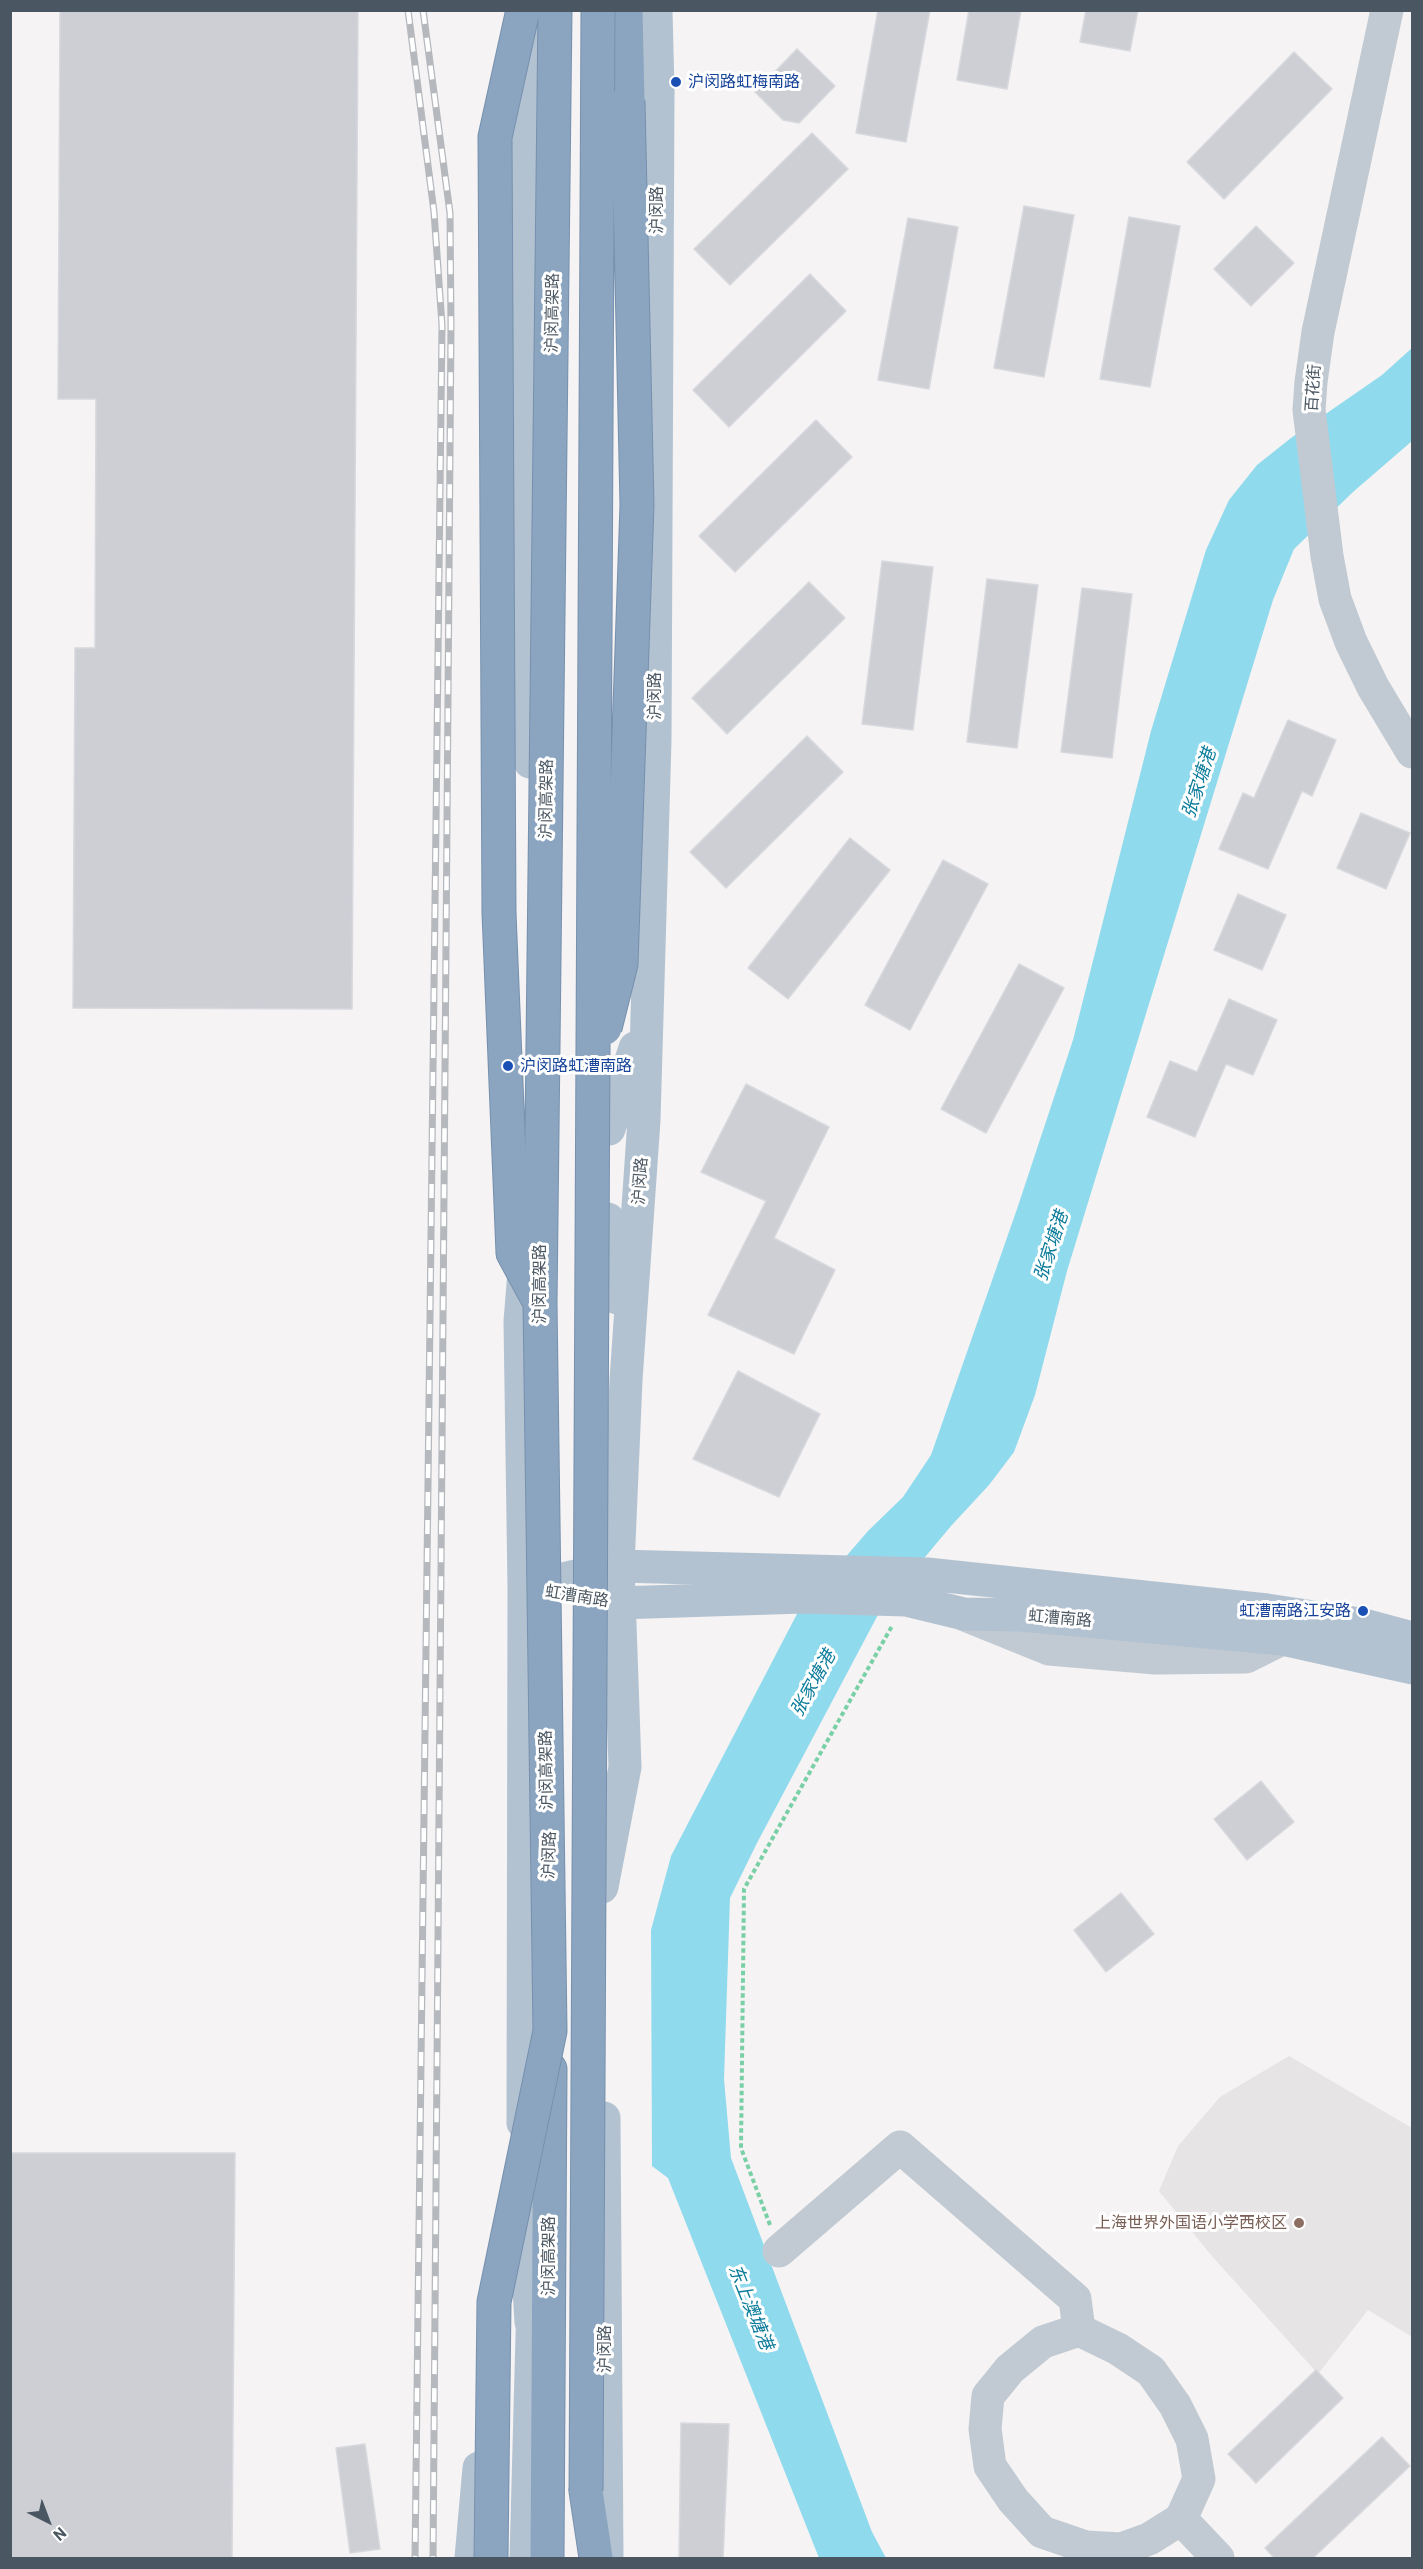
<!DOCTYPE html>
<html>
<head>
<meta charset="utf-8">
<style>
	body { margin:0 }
	#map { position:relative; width:1423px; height:2569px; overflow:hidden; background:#f5f3f3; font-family:Barlow,sans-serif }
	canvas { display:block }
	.frame { position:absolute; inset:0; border:12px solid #4a5661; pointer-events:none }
	.north { position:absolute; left:18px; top:2491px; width:60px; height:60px; -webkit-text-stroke:4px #fff; paint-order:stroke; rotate:138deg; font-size:16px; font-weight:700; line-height:24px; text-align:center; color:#4a5661 }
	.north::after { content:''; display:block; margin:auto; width:21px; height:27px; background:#4a5661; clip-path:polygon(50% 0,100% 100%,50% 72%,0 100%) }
</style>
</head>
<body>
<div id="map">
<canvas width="1423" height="2569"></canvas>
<div class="frame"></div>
<div class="north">N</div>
</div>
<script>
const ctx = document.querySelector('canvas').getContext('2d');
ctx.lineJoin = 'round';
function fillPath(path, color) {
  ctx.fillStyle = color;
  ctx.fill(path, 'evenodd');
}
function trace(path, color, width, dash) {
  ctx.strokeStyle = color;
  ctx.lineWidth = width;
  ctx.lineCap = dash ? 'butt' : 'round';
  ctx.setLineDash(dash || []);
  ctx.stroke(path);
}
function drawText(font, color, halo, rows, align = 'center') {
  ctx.font = font + ' Barlow,"Noto Sans SC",sans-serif';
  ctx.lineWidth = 6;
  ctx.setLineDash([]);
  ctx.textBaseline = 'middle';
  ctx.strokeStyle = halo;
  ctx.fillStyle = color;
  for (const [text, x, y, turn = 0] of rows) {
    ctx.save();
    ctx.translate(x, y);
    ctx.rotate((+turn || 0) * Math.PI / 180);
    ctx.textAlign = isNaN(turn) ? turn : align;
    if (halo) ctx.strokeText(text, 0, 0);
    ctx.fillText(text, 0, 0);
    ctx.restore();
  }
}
fillPath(new Path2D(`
	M1289,2056L1412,2128V2337L1368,2310L1318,2374L1211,2255L1159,2191L1178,2146L1220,2097Z`), '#e6e4e5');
fillPath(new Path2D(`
	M1412,348V441L1353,492L1294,549L1273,600L1067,1271L1035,1395L1014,1452L989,1485L951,1526L880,1611L757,1843L730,1898L724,2079L731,2158L872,2532L886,2558H819L668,2178L652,2166L651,1930L671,1856L798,1612L868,1531L903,1497L931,1455L1017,1209L1073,1040L1151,731L1206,550L1229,500L1257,465L1291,438L1382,375Z`), '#90daee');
const building = new Path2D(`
	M60,10H358L352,1009L73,1008L75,648H95L96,399H58Z
	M878,10H930L906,142L856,133Z
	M969,10H1021L1007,89L957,80Z
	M1086,10H1138L1130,51L1080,42Z
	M797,49L835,86L799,123L783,120L755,92Z
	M1294,52L1332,89L1224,199L1187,162Z
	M812,133L848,169L730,285L694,249Z
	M1024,206L1074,215L1044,377L994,368Z
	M1129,217L1180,226L1150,387L1100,379Z
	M908,218L958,227L929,389L878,380Z
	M1256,226L1294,263L1251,306L1214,269Z
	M810,274L846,311L729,427L693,390Z
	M816,420L852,457L735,572L699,536Z
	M882,561L933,567L913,730L862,724Z
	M987,579L1038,585L1017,748L967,742Z
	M809,582L845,618L727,734L692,698Z
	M1082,588L1132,594L1112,758L1061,752Z
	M1288,720L1336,740L1312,796L1302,791L1268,869L1219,849L1243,793L1254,798Z
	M807,736L843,772L726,888L690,852Z
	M1361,813L1410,833L1386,889L1337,868Z
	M850,838L890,870L788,999L748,968Z
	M943,860L988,884L910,1030L865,1005Z
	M1238,894L1286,915L1262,970L1214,950Z
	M1019,964L1064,988L986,1133L941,1109Z
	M1229,999L1277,1020L1253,1075L1226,1064L1195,1137L1147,1117L1170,1061L1197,1072Z
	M746,1084L829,1127L774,1238L835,1270L794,1354L708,1315L766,1201L701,1172Z
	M738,1371L820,1414L779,1497L693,1459Z
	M1261,1781L1294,1822L1247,1860L1214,1819Z
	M1121,1893L1154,1934L1106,1972L1074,1930Z
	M10,2153H235L232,2559H10Z
	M1316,2370L1343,2398L1256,2483L1228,2454Z
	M681,2423L729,2424L723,2559H679Z
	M1382,2437L1410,2466L1312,2559H1275L1265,2548Z
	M365,2444L380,2549L350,2553L336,2448Z`);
fillPath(building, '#cdcfd5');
trace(building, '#d7d9de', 1.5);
const highway = new Path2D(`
	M626,10L628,101
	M586,2491L596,2558
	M547,2558L550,2069`);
trace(highway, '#7690ad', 35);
trace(new Path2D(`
	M770,2225L741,2148L744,1889L892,1626`), '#7ad0a6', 4, [4.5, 3]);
trace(new Path2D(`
	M1387,10L1318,332L1311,382L1309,410L1327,556L1335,599L1351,642L1373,687L1412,752
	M965,1615L1049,1649L1156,1658L1246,1657L1282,1639
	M779,2251L900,2147L1075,2299L1079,2330
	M1079,2330L1118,2349L1151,2371L1175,2405L1192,2439L1199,2479L1181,2519L1149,2539L1121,2549L1086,2547L1042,2532L1013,2500L990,2466L985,2429L988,2396L1010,2369L1043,2342Z
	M1181,2519L1218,2558`), '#c1cad2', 33);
trace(new Path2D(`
	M525,21L528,79L530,762
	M609,1129L635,1048
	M608,1219L617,1298
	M524,1588L618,1566L927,1574L1267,1610L1360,1624L1412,1638
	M595,1601L618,1603L803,1597L906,1600L964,1614L1021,1615L1282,1639L1412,1668
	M602,1887L625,1767L618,1566L626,1380L644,1120L655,740L658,91L656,10
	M604,2118L607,2558
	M523,2123L524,1588L520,1321L525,1260
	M523,2193L531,2322
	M471,2558L479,2468
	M526,2558L533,2299`), '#b3c2d1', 33);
trace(highway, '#8ba5c1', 33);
const rail = new Path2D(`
	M408,10L434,212L442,325L415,2558
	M423,10L450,213L451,326L433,2558`);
trace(rail, '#b5b8bd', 7);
trace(rail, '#fff', 4.5, [14]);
const highwayBridge = new Path2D(`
	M523,10L495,137L499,913L513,1253L539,1301
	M605,1028L621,964L637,505L628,101
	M586,2491L598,10
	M491,2558L494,2302L550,2031L540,1303L555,10`);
trace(highwayBridge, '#7690ad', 35, []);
trace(highwayBridge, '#8ba5c1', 33);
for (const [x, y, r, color] of [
	[676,82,6,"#1a4fb4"],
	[508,1066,6,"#1a4fb4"],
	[1363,1611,6,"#1a4fb4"],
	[1299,2223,6,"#8d6e63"]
]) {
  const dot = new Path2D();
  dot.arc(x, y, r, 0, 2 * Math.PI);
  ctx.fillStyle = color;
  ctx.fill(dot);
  trace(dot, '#fff', 2);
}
drawText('16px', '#164399', '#fff', [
	["沪闵路虹梅南路",688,82],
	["沪闵路虹漕南路",520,1066],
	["虹漕南路江安路",1351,1611,"right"]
], 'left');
drawText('16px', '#4a5661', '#fff', [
	["沪闵路",657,210,-90],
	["沪闵高架路",552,313,-89],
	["百花街",1313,388,-86],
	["沪闵路",655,696,-90],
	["沪闵高架路",546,799,-89],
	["沪闵路",640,1181,-86],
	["沪闵高架路",540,1284,-90],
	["虹漕南路",577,1596,9],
	["虹漕南路",1060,1618,5],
	["沪闵高架路",546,1770,-91],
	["沪闵路",549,1855,-88],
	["沪闵高架路",549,2256,-90],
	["沪闵路",605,2349,-90]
]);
drawText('16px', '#785e54', '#fff', [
	["上海世界外国语小学西校区",1287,2223]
], 'right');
drawText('italic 18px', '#0c7c9b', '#fff', [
	["张家塘港",1199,783,-72],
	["张家塘港",1051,1246,-72],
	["张家塘港",813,1683,-61],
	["东上澳塘港",751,2307,68]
]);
</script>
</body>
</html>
